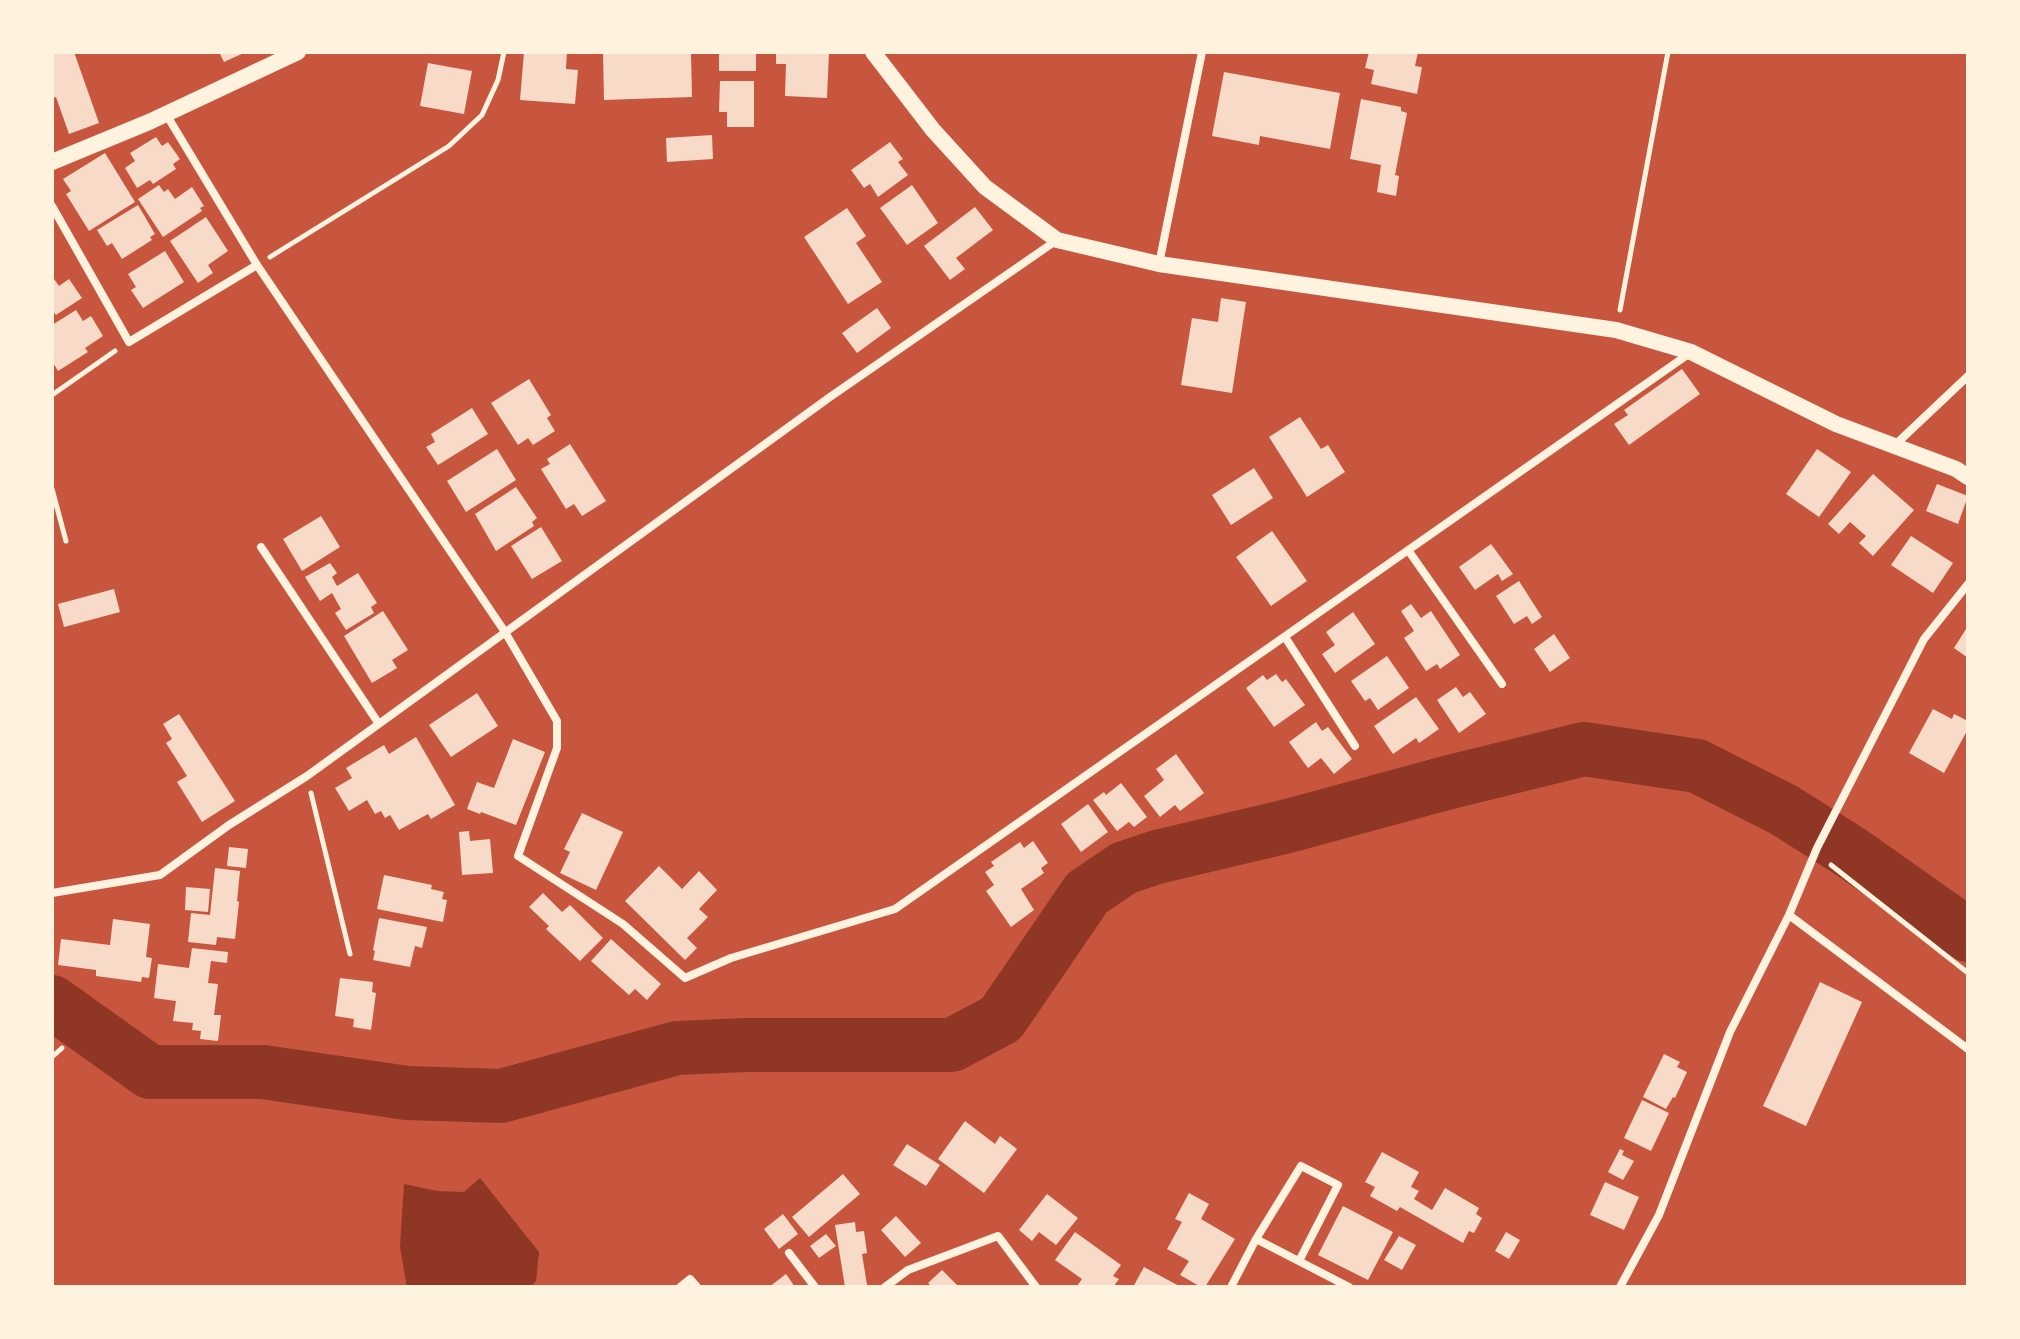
<!DOCTYPE html>
<html>
<head>
<meta charset="utf-8">
<style>
	body { margin:0 }
	#map { position:relative; width:2020px; height:1339px; overflow:hidden; background:#c8553d; font-family:"Noto Sans",sans-serif }
	canvas { display:block }
	.frame { position:absolute; inset:0; border:54px solid #fff3e0; pointer-events:none }
</style>
</head>
<body>
<div id="map">
<canvas width="2020" height="1339"></canvas>
<div class="frame"></div>
</div>
<script>
const ctx = document.querySelector('canvas').getContext('2d');
ctx.lineJoin = 'round';
function fillPath(path, color) {
  ctx.fillStyle = color;
  ctx.fill(path, 'evenodd');
}
function trace(path, color, width, dash) {
  ctx.strokeStyle = color;
  ctx.lineWidth = width;
  ctx.lineCap = dash ? 'butt' : 'round';
  ctx.setLineDash(dash || []);
  ctx.stroke(path);
}
fillPath(new Path2D(`
	M480,1178L539,1252L536,1281L531,1287H407L400,1247L404,1184L437,1191L464,1192Z`), '#8f3625');
trace(new Path2D(`
	M52,1002L150,1072H263L407,1093L501,1096L677,1048L746,1045H952L1001,1019L1087,893L1124,868L1157,857L1288,826L1446,783L1584,749L1697,766L1784,810L1852,853L1968,935`), '#8f3625', 54);
fillPath(new Path2D(`
	M52,52H74L99,123L69,134L56,97L52,98Z
	M219,52H246L224,62Z
	M524,52H567L566,69L578,70L575,104L520,100Z
	M603,52H691L692,97L604,100Z
	M719,52H756V71H719Z
	M776,52H829L827,98L785,96L786,64H776Z
	M1369,52H1418L1415,66L1422,67L1417,94L1371,84L1374,70L1365,68Z
	M428,63L472,71L464,114L420,106Z
	M1224,72L1340,93L1330,149L1260,136L1259,145L1212,136Z
	M720,81H754V127H727V112H719Z
	M1361,99L1401,107V111L1407,113L1395,175L1399,176L1396,196L1377,192L1381,165L1350,159Z
	M712,135L713,159L667,162L666,138Z
	M156,137L162,146L168,142L180,159L173,164L176,169L153,184L150,180L137,188L125,168L135,161L130,153Z
	M890,142L903,159L898,162L908,175L878,197L870,184L864,188L851,170Z
	M105,153L135,202L89,231L66,194L71,191L63,179Z
	M159,185L164,192L168,189L175,199L192,187L204,206L200,208L202,211L163,237L138,199Z
	M912,185L938,223L907,245L880,208Z
	M138,205L155,234L150,237L152,240L122,259L112,243L107,246L97,230Z
	M975,207L993,230L956,258L965,269L950,280L924,246Z
	M847,208L866,236L856,243L882,282L848,304L804,237Z
	M206,217L228,251L208,265L213,273L198,283L170,241Z
	M165,251L184,282L143,308L131,290L136,287L128,274Z
	M52,276L59,286L69,279L82,298L56,315L52,310Z
	M1221,298L1246,302L1232,393L1181,385L1192,318L1218,322Z
	M877,308L891,328L857,353L842,333Z
	M76,310L83,321L91,316L103,336L85,348L88,352L58,371L52,361V325Z
	M1682,369L1700,394L1629,445L1614,424L1628,415L1624,410Z
	M529,379L551,415L547,418L555,431L533,445L528,438L518,445L491,403Z
	M472,408L488,434L438,465L426,447L435,442L431,434Z
	M1300,417L1321,449L1328,445L1345,472L1307,497L1269,437Z
	M570,444L606,501L582,516L574,504L566,509L541,469L550,464L547,459Z
	M497,449L516,480L466,512L447,481Z
	M1817,449L1851,472L1819,517L1786,494Z
	M1254,468L1273,498L1231,525L1212,495Z
	M1873,474L1914,510L1873,556L1859,543L1866,536L1850,522L1839,534L1828,524Z
	M1937,484L1968,496L1958,524L1926,511Z
	M516,487L537,518L532,522L534,526L496,551L475,514Z
	M321,516L340,547L302,571L283,539Z
	M541,527L562,561L532,579L511,546Z
	M1272,531L1307,581L1271,606L1236,557Z
	M1911,536L1953,563L1933,593L1891,565Z
	M1491,544L1513,574L1502,581L1498,574L1475,590L1459,567Z
	M330,563L337,573L332,577L337,586L358,573L377,603L371,607L374,613L346,630L335,613L341,609L332,593L320,601L305,577Z
	M1519,581L1542,617L1532,624L1527,616L1514,624L1496,596Z
	M114,589L120,612L64,627L58,604Z
	M1411,604L1421,618L1431,611L1460,655L1440,669L1437,664L1426,671L1404,638L1414,631L1401,611Z
	M383,611L408,650L392,660L397,668L372,683L344,636Z
	M1353,612L1375,644L1335,673L1322,654L1335,645L1326,632Z
	M1966,629L1968,630V658L1954,648Z
	M1554,634L1570,658L1550,672L1534,649Z
	M1387,656L1409,688L1378,710L1370,698L1365,701L1351,681Z
	M1276,674L1282,682L1286,679L1305,705L1274,727L1246,688L1263,675L1267,680Z
	M1456,687L1463,697L1470,692L1486,714L1459,733L1437,700Z
	M477,693L498,726L451,757L429,725Z
	M1416,697L1439,729L1419,743L1416,738L1393,754L1374,726Z
	M1933,709L1952,719L1954,714L1968,721V729L1944,773L1909,753Z
	M179,714L235,801L202,822L177,782L187,776L166,743L172,739L163,724Z
	M1316,722L1322,731L1328,727L1352,759L1334,774L1321,758L1308,768L1289,742Z
	M416,737L455,805L431,819L428,814L399,830L390,815L385,818L381,811L375,814L367,800L349,811L335,788L352,778L346,768L384,745L389,754Z
	M513,739L545,752L516,825L481,812L480,814L467,809L477,782L494,788Z
	M1176,754L1204,793L1180,811L1175,805L1160,817L1144,796L1164,780L1156,769Z
	M1121,783L1147,817L1134,827L1129,822L1117,831L1093,800L1104,792L1106,795Z
	M1088,804L1108,832L1081,852L1061,824Z
	M582,813L623,832L596,890L560,873L570,852L564,849Z
	M469,831L470,841L490,839L493,873L462,875L459,832Z
	M1033,841L1048,863L1041,868L1044,873L1021,889L1034,910L1011,927L986,891L994,885L985,872L994,866L991,862L1020,842L1024,848Z
	M229,847L248,849L246,868L227,866Z
	M659,866L682,889L699,871L717,890L699,909L708,917L687,938L697,948L685,960L625,901Z
	M215,868L240,871L237,901L239,902L235,939L217,937L216,945L188,942L191,913L210,915Z
	M384,875L432,885L431,889L444,892L442,899L447,900L443,922L377,909Z
	M186,887L210,889L208,912L185,910Z
	M543,893L562,912L570,905L603,938L580,961L546,929L549,926L529,907Z
	M379,918L427,927L422,948L415,946L410,967L373,960L375,951L373,950Z
	M113,919L150,924L146,957L152,958L149,978L142,977L141,982L96,976V970L58,965L61,939L110,945Z
	M611,939L661,984L647,1000L635,989L629,995L591,961Z
	M192,948L228,952L227,963L211,961L208,983L218,984L214,1015H221L218,1041L200,1039L201,1031L192,1030L193,1023L173,1021L176,1001L154,998L158,964L189,968Z
	M340,978L373,982L372,992L376,993L371,1030L353,1027L354,1019L335,1016Z
	M1820,982L1862,1002L1806,1126L1763,1106Z
	M1664,1054L1680,1062L1677,1067L1687,1072L1675,1098L1673,1097L1666,1109L1643,1097Z
	M1642,1100L1669,1113L1651,1151L1624,1138Z
	M965,1121L995,1144L1000,1136L1017,1149L984,1193L938,1159Z
	M907,1144L940,1165L926,1186L893,1165Z
	M1620,1149L1624,1151L1622,1155L1634,1161L1623,1180L1608,1172Z
	M1382,1152L1419,1172L1411,1187L1419,1191L1414,1199L1432,1210L1445,1188L1479,1208L1476,1214L1482,1218L1474,1233L1469,1231L1463,1243L1400,1207L1397,1211L1370,1196L1375,1187L1365,1182Z
	M843,1174L860,1194L809,1237L792,1217Z
	M1605,1182L1639,1197L1624,1230L1590,1215Z
	M1189,1193L1209,1204L1201,1219L1235,1239L1205,1287H1201L1180,1275L1189,1261L1167,1249L1182,1222L1175,1219Z
	M1047,1194L1078,1218L1056,1245L1039,1232L1032,1241L1019,1230Z
	M1343,1206L1393,1232L1368,1280L1318,1255Z
	M783,1214L798,1234L779,1249L764,1229Z
	M896,1216L921,1243L905,1257L881,1230Z
	M855,1222L856,1232L864,1231L867,1253L862,1254L867,1285L845,1287L835,1225Z
	M1075,1232L1121,1265L1113,1276L1119,1279L1113,1287L1104,1286L1078,1287L1077,1286L1082,1279L1055,1260Z
	M1506,1232L1520,1240L1509,1259L1495,1251Z
	M826,1234L836,1246L819,1258L810,1246Z
	M1399,1236L1416,1245L1402,1270L1384,1260Z
	M1144,1267L1181,1287H1133Z
	M942,1270L959,1287H932L928,1283Z
	M786,1274L795,1287H769Z`), '#f7dbc8');
trace(new Path2D(`
	M270,257L449,146L482,115L498,80L504,52
	M1620,310L1668,52
	M52,395L115,351
	M52,489L66,541
	M311,793L350,954
	M1831,865L1968,973
	M52,1057L62,1048`), '#fff3e0', 5);
trace(new Path2D(`
	M166,114L257,265L505,632L557,721V748L518,856L623,924L685,978L731,958L895,909L1690,353
	M52,206L129,342L257,265
	M1159,264L1202,52
	M1895,445L1968,376
	M261,547L379,724
	M1408,550L1502,684
	M1285,637L1355,746
	M52,893L160,875L229,825L307,776L830,397L1057,240
	M1789,915L1968,1049
	M1256,1239L1301,1166L1338,1185L1299,1261
	M789,1253L815,1287
	M680,1287L690,1279L697,1287
	M885,1287L908,1270L998,1236L1036,1287
	M1231,1287L1256,1239L1349,1287
	M1620,1287L1659,1215L1730,1032L1789,915L1817,848L1924,639L1968,584`), '#fff3e0', 8);
trace(new Path2D(`
	M873,52L933,130L985,187L1057,240L1159,264L1616,330L1691,352L1836,424L1956,469L1968,477
	M52,162L149,122L298,52`), '#fff3e0', 16);
</script>
</body>
</html>
